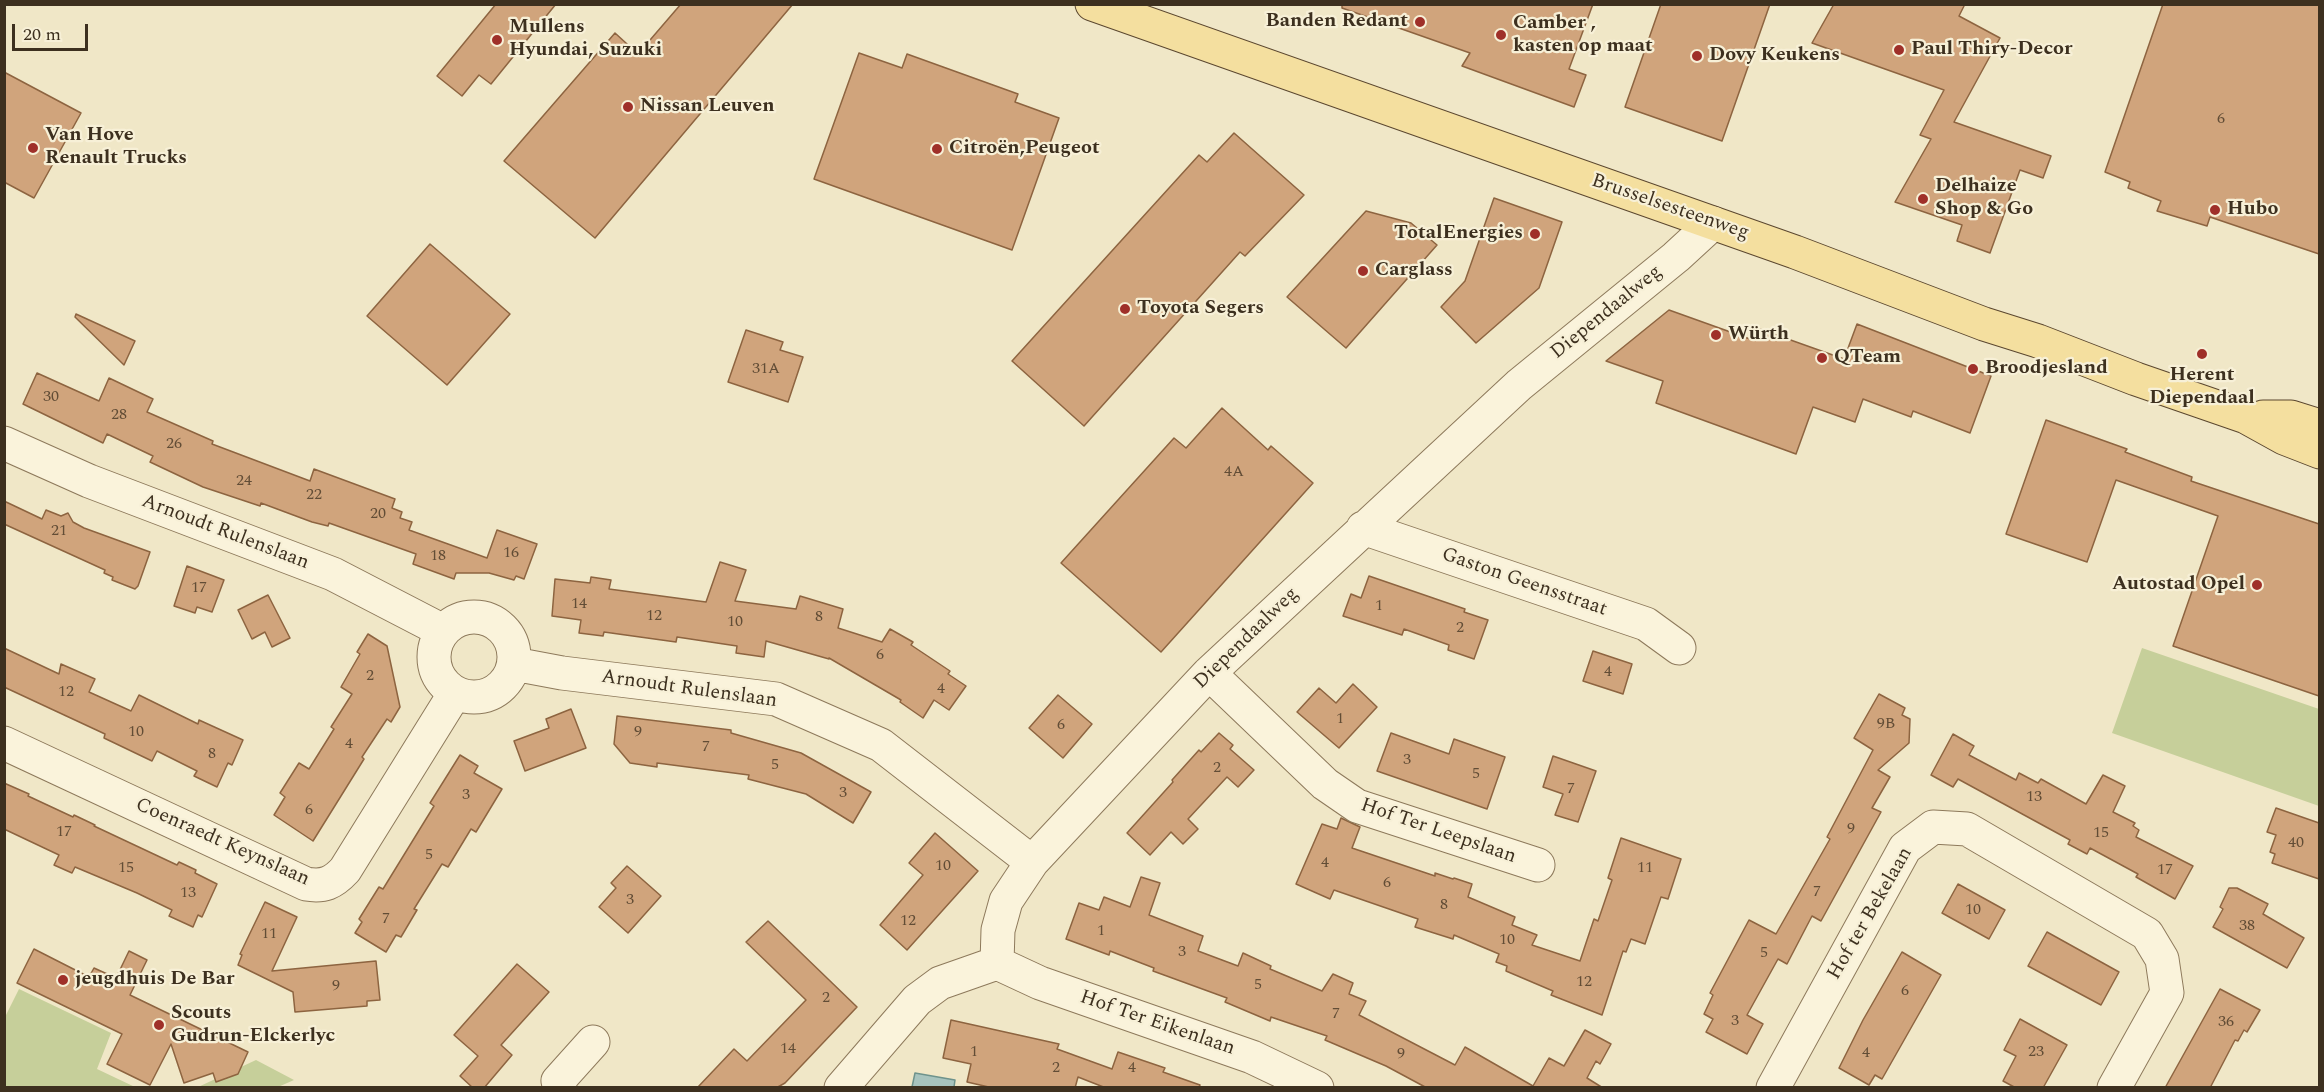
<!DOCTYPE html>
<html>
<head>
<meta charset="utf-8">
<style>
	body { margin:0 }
	#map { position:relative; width:2324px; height:1092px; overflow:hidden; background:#f0e7c7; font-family:Spectral,serif }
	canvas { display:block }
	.frame { position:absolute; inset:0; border:6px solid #3d301f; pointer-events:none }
	.scale { position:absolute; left:12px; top:24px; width:76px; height:27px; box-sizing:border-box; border:3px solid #3d301f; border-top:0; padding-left:8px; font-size:18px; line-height:21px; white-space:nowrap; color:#3d301f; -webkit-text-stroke:4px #f7f0d7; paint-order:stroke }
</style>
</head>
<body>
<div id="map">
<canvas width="2324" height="1092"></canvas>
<div class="frame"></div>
<div class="scale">20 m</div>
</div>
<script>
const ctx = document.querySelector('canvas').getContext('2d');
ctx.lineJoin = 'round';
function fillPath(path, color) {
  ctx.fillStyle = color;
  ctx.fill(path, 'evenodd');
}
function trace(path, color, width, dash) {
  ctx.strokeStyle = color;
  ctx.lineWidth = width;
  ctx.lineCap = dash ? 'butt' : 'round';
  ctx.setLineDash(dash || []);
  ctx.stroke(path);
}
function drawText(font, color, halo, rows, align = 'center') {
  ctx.font = font + ' Spectral,serif';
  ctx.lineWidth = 4.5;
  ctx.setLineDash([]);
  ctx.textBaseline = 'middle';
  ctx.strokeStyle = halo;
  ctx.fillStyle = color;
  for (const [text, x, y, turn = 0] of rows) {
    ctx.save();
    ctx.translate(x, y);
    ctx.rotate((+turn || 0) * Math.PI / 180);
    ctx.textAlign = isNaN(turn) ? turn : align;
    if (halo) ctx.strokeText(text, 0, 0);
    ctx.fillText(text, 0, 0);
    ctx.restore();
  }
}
fillPath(new Path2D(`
	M2142,648L2319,709V806L2112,733Z
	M19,989L111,1033L97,1069L135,1087H5V1017Z
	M256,1060L294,1080L278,1087L196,1088Z`), '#c6cf9a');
const water = new Path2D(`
	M915,1073L955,1080L954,1087H912Z`);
fillPath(water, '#a8c4be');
trace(water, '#6e938c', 1.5);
const building = new Path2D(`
	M496,4H556L491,84L479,75L462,96L437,76Z
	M681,4H793L595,238L504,161L615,33L638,54Z
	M1342,4H1593L1569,69L1586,75L1574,107L1462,66L1470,53L1342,8Z
	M1661,4H1770L1722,141L1625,107Z
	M1834,4H1965L1959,16L2000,38L1954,122L2051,156L2043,178L2020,170L1990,253L1957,241L1962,225L1895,202L1931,139L1920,135L1944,90L1812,43Z
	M2163,4H2319V254L2210,217L2207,226L2157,211L2161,201L2128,188L2130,182L2105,172Z
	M859,53L902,68L907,54L1018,94L1015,102L1059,118L1012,250L814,179Z
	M4,72L81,113L34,198L4,182Z
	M1234,133L1304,195L1245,256L1240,252L1084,426L1012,361L1199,155L1207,162Z
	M1494,198L1562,222L1539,288L1476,343L1441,307L1465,281Z
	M1366,211L1411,223L1437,245L1346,348L1287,297Z
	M430,244L510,314L447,385L367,316Z
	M1669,310L1750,339L1754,327L1844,359L1857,324L1991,376L1970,433L1913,411L1911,417L1863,399L1855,422L1813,407L1796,454L1656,403L1663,381L1606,361Z
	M76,314L135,341L124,365L75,317Z
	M746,330L783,342L780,350L803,357L788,402L728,382Z
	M37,373L99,401L109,378L153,399L147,412L213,441L212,444L310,481L314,469L395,499L392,508L402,512L400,518L412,522L409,530L487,558L497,530L537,544L524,579L516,576L514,580L489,573H456L454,579L413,564L416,554L329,523L328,526L312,522L261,503L260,506L203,487L150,462L153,456L107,434L103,443L23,404Z
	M1222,408L1268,450L1271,446L1313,483L1161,652L1061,563L1174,438L1186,448Z
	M2046,420L2127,449L2125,452L2192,477L2191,481L2319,524V696L2173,646L2218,516L2116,480L2087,562L2006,534Z
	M4,501L42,519L46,510L61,516L68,513L73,522L84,528L150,552L138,586L135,589L112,580L113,577L104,573L105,570L4,524Z
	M720,562L746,570L735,601L796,609L800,596L843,609L838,628L882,642L890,629L913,642L911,645L950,671L948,674L966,686L949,710L934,700L923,718L900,702L901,700L829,658V659L766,641L764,657L736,653L737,646L677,637L676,642L604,632L603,636L579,633L581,620L552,616L555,579L590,583L591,577L611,580L609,589L706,602Z
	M187,566L224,580L212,612L197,607L195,613L174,606Z
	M1369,576L1465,609L1464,612L1488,620L1474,659L1448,650L1449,645L1404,629L1402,635L1343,616L1351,594L1361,598Z
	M268,595L290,638L272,647L265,632L252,639L238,610Z
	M368,634L387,646L400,707L391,722L387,719L362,757L364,759L313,841L274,815L285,797L280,793L299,763L309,769L334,729L331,727L352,694L341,687L360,654L357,652Z
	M4,648L59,674L61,664L95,679L89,692L131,711L139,695L198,724L199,720L243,740L232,765L228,763L217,787L194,776L197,771L157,751L152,761L104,738L105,734L4,687Z
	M1593,651L1632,664L1623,694L1583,681Z
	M1353,684L1377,707L1339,748L1297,712L1319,688L1336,703Z
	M1879,694L1905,708L1902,715L1910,719L1909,743L1878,770L1890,777L1872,808L1881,812L1821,921L1812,916L1787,964L1778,959L1747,1015L1763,1024L1747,1054L1706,1032L1713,1019L1704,1014L1713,995L1710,993L1749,920L1776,934L1830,839L1827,837L1873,750L1854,738Z
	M1058,695L1092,724L1063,758L1029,728Z
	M571,709L586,748L525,771L514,741L549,728L546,719Z
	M617,716L731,730V733L801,753L871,792L853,823L806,794L748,779L749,775L657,763V767L630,763L614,744Z
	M1219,733L1233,745L1230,749L1254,770L1238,787L1227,777L1188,819L1198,829L1183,844L1171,832L1150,855L1127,833L1173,782L1172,780L1199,750L1201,752Z
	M1391,733L1449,754L1454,739L1505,757L1487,809L1377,771Z
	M1953,734L1974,746L1969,755L2016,780L2019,773L2038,783L2041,779L2086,804L2103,775L2125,786L2113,812L2135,823L2133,826L2139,830L2136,837L2193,866L2175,899L2136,877L2138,874L2090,848L2087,854L2068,844L2070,840L1958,779L1953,787L1931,775Z
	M460,755L478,766L474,773L502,789L476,832L471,829L448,867L442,864L414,909L417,910L401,937L396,935L386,952L355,933L362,922L359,919L379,887L383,889L434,806L430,803Z
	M1553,756L1596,771L1578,822L1555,815L1563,794L1543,787Z
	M4,783L29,794L28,796L73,817L74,815L95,825L94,826L177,865L179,862L196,870L195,873L217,884L202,917L198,915L193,927L169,916L172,910L137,893L75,867L72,873L54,865L59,855L4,829Z
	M2276,808L2319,823V879L2272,863L2275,854L2270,852L2276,835L2267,832Z
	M1341,818L1360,827L1352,848L1435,876V873L1453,879L1454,878L1472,884L1468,897L1515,917L1512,925L1537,935L1532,945L1580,961L1594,919L1598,921L1612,880L1608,878L1621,838L1681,859L1668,899L1661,897L1645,944L1631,939L1626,952L1623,951L1602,1015L1551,995L1553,991L1506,971L1507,966L1496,962L1499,954L1454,935L1453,939L1415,927L1418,919L1334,890L1330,899L1296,884L1322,824L1337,829Z
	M935,833L978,871L907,950L880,925L923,875L909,863Z
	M627,866L661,896L628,933L599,907L616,888L611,883Z
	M1141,877L1160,883L1149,915L1203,936L1198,951L1238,966L1243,953L1271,966L1270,969L1322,991L1333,974L1353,983L1349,994L1366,1001L1359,1015L1455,1065L1465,1047L1533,1086L1549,1058L1564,1066L1585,1030L1611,1044L1600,1064L1596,1061L1587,1078L1603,1088H1427L1386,1066L1325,1040L1327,1036L1271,1017L1270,1021L1225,1002L1227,998L1153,971L1154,968L1110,951L1109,955L1066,939L1079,903L1099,910L1104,897L1130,907Z
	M1958,884L2005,910L1989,939L1942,913Z
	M2229,888H2237L2268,904L2263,914L2304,938L2287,968L2213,927L2223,909L2220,907Z
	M265,902L297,917L272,971L376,961L380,1000L367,1001V1006L295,1012L293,992L238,965L242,955L240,954Z
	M768,921L857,1007L785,1083L776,1088H697L734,1049L747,1061L806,1000L746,942Z
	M2047,932L2119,972L2101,1005L2028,966Z
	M34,949L89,977L94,968L116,978L129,951L147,960L130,995L248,1052L238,1074L216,1082L213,1073L184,1083L171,1044L150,1085L107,1064L122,1034L17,983Z
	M1902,952L1941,975L1882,1079L1875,1075L1869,1085L1839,1068L1863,1020Z
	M517,964L549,992L501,1045L512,1055L484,1088H473L460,1076L478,1056L454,1035Z
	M2220,989L2260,1010L2247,1032L2244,1030L2238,1041L2235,1040L2210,1088H2165Z
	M2020,1019L2067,1045L2043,1088H2016L2003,1081L2016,1056L2004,1050Z
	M951,1020L1059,1044L1057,1049L1112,1069L1118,1052L1165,1068L1163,1072L1200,1085L1199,1088H1106L1078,1077L1075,1088H993L967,1082L971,1064L943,1058Z`);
fillPath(building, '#d0a47c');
trace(building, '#8d6440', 1.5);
const minor = new Path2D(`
	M4,443L89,481L333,574L443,631
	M1363,528L1646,624L1679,648
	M434 657a40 40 0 1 1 80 0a40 40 0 1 1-80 0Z
	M514,664L562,673L776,699L881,745L1032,862
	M1209,673L1325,784L1357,806L1538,865
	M4,743L306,884C324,887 333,883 345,870L455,693
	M997,963L998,930L1006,901L1032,862L1209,673L1519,385L1676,257L1713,223
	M997,963L1040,983L1252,1057L1317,1088
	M560,1088L558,1081L593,1042
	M841,1088L917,1000L940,983L997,963
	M1773,1088L1905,848L1933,827L1967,829L2147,934L2162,959L2167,993L2114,1088`);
const major = new Path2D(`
	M1092,4L1795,252L1984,324L2038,341L2136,379L2246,417L2284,438L2320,452
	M2263,417H2291L2320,426`);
trace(minor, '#8d795b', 35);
trace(major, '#5b472f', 35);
trace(minor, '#faf3db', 33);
trace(major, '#f4df9f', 33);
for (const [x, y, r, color] of [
	[1420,22,6,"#9f3029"],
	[1501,35,6,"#9f3029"],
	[497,40,6,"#9f3029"],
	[1899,50,6,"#9f3029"],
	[1697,56,6,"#9f3029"],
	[628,107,6,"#9f3029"],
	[33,148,6,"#9f3029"],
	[937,149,6,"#9f3029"],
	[1923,199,6,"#9f3029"],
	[2215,210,6,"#9f3029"],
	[1535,234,6,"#9f3029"],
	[1363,271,6,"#9f3029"],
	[1125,309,6,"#9f3029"],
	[1716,335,6,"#9f3029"],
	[2202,354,6,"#9f3029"],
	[1822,358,6,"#9f3029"],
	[1973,369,6,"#9f3029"],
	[2257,585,6,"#9f3029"],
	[63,980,6,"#9f3029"],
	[159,1025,6,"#9f3029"]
]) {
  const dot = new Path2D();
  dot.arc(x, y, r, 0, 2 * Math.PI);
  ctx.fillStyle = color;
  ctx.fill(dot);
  trace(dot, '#f7f0d7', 2);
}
drawText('16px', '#624d36', null, [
	["6",2221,120],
	["31A",766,370],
	["30",51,398],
	["28",119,416],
	["26",174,445],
	["4A",1234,473],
	["24",244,482],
	["22",314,496],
	["20",378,515],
	["21",59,532],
	["16",511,554],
	["18",438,557],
	["17",199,589],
	["14",579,605],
	["1",1379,607],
	["12",654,617],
	["8",819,618],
	["10",735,623],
	["2",1460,629],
	["6",880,656],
	["4",1608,673],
	["2",370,677],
	["4",941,690],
	["12",66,693],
	["1",1340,720],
	["9B",1886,725],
	["6",1061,726],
	["10",136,733],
	["9",638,733],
	["4",349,745],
	["7",706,748],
	["8",212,755],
	["3",1407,761],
	["5",775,766],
	["2",1217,769],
	["5",1476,775],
	["7",1571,790],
	["3",843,794],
	["3",466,796],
	["13",2034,798],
	["6",309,811],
	["9",1851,830],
	["17",64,833],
	["15",2101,834],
	["40",2296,844],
	["5",429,856],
	["4",1325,864],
	["10",943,867],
	["15",126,869],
	["11",1645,869],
	["17",2165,871],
	["6",1387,884],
	["7",1817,893],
	["13",188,894],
	["3",630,901],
	["8",1444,906],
	["10",1973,911],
	["7",386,920],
	["12",908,922],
	["38",2247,927],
	["1",1101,932],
	["11",269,935],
	["10",1507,941],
	["3",1182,953],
	["5",1764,954],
	["12",1584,983],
	["5",1258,986],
	["9",336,987],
	["6",1905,992],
	["2",826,999],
	["7",1336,1015],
	["3",1735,1022],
	["36",2226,1023],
	["14",788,1050],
	["1",974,1053],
	["23",2036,1053],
	["4",1866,1054],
	["9",1401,1055],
	["2",1056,1069],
	["4",1132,1069]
]);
drawText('bold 20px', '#3d301f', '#f7f0d7', [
	["Banden Redant",1408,22,"right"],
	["Camber ,",1513,24],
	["kasten op maat",1513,47],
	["Mullens",509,28],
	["Hyundai, Suzuki",509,51],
	["Paul Thiry-Decor",1911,50],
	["Dovy Keukens",1709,56],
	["Nissan Leuven",640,107],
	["Van Hove",45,136],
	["Renault Trucks",45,159],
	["Citroën,Peugeot",949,149],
	["Delhaize",1935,187],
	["Shop & Go",1935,210],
	["Hubo",2227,210],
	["TotalEnergies",1523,234,"right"],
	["Carglass",1375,271],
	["Toyota Segers",1137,309],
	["Würth",1728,335],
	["QTeam",1834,358],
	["Broodjesland",1985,369],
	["Herent",2202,376,"center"],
	["Diependaal",2202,399,"center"],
	["Autostad Opel",2245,585,"right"],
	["jeugdhuis De Bar",75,980],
	["Scouts",171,1014],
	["Gudrun-Elckerlyc",171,1037]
], 'left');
drawText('20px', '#3d301f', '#f7f0d7', [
	["Brusselsesteenweg",1670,208,19],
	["Diependaalweg",1607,313,-39],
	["Arnoudt Rulenslaan",225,533,21],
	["Gaston Geensstraat",1524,583,19],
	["Diependaalweg",1247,639,-44],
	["Arnoudt Rulenslaan",689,690,8],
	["Hof Ter Leepslaan",1438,832,19],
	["Coenraedt Keynslaan",222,843,24],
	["Hof ter Bekelaan",1871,914,-60],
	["Hof Ter Eikenlaan",1157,1024,19]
]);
</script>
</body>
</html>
